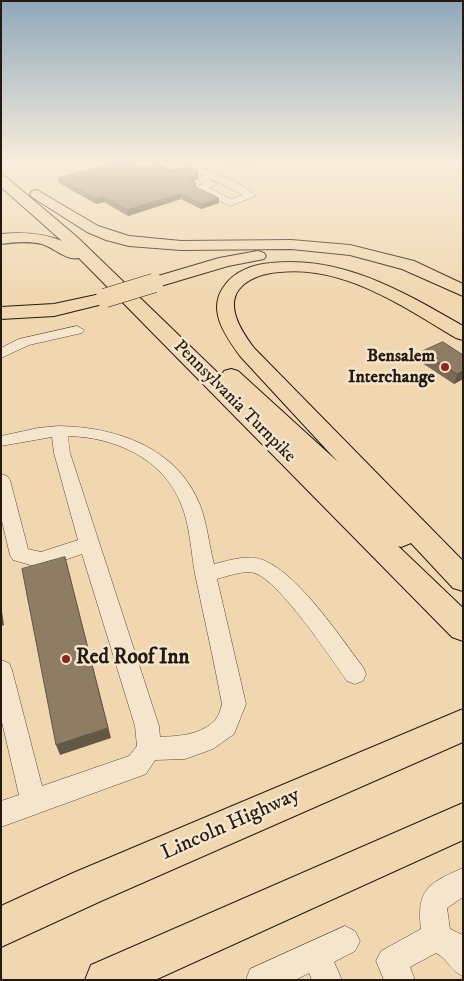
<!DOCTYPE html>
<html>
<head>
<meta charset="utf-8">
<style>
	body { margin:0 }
	#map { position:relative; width:464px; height:981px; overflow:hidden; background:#f0d7b0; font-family:"IM FELL DW Pica",serif }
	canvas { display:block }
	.frame { position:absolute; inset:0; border:2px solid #241a0f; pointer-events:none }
</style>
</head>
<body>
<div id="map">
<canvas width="464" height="981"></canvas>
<div class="frame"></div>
</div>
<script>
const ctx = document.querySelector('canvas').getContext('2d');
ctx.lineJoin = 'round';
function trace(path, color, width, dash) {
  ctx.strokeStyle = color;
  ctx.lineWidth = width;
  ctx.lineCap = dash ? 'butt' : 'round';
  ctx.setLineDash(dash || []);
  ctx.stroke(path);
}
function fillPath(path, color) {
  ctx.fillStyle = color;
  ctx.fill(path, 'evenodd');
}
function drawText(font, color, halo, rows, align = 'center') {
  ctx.font = font + ' "IM FELL DW Pica",serif';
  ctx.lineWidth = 5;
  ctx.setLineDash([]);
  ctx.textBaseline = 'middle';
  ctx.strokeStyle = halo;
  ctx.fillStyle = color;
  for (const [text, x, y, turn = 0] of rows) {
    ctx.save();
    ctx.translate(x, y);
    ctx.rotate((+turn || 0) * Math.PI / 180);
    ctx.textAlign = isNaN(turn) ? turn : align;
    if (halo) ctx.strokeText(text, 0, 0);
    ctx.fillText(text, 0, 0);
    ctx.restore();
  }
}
const minor = new Path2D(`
	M165,161C188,161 240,179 256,196L230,206L198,190V186L204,184L197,179L204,175L169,164ZM210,179L214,180L243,195L231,199L209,188L217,184Z
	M216,161H261C253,167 223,167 216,161Z
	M77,326L84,330L82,333L29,345L1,358V348L19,339Z
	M59,426C116,427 177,447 200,505C207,523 209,545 214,564C227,561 242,556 256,558C293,565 340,637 363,667L366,674L363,681L355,684L347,681C330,657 280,582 255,573C244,570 228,576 217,579L246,704L234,734L213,749L185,759L155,760L146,774L1,827V801L19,795L1,718V660L9,663L12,670L42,786L129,756L137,746L135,726L82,554L41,568L13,560L10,555L1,517V474L7,476L10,480L28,549L41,552L78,540L54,453L52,437L1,446V436L38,428ZM68,436C114,437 163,458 181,504C190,525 191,552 195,574C204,617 214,661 222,704C221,708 219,715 216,719C202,735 180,736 160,737L159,726L70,453Z
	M463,868V897L447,908L450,929L463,935V976C449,970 449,960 436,953L410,967L415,980H384L376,961L381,951L421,929C416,890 428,883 463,868Z
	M345,926L355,931L360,941L355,951L334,962L342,980H312L309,973L295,980H246L250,969Z`);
const highway = new Path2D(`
	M1,176L6,177L77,237L221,376L224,371L231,369L238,371L338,462L240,356C225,335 206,309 225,285C235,271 254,264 271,263C342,255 404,292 463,326V340L456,338C404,307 344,265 280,272C266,273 253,276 242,286C223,304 242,332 254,348L463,561V591L453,588L411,543L401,547L398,546L463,608V641L452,637L79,258C66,261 55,248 42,244C29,241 15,242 1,244V234C23,232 42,233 62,241L1,187Z
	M37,190L98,226L129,236L181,241L291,240L350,245L414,261L463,284V296L402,269L350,255L291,249L181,250L129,246L106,240L87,232L32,197L30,194L32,191Z
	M258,251L264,253L266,256L264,259L228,266L154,288L148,287L145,283L148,279L219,258Z
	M105,293L111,294L114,298L111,302L54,316L1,319V307L54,304Z
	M463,709V742L101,901L1,947V906L73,873Z
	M463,803V840L155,980H85L91,965Z`);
trace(minor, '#574937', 1);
trace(highway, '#241a0f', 2);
fillPath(minor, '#f5e5cc');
fillPath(highway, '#f0d7b0');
const highwayBridge = new Path2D(`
	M105,298L154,283`);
trace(highwayBridge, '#241a0f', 20, []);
trace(highwayBridge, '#f0d7b0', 19);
fillPath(new Path2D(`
	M143,167L198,176L196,180L192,181L196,183V187L219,203L201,209L181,199L128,216L104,202L96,204L59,183L58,178Z
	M421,352L463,355V379L454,384L419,361Z`), '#7a6b55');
fillPath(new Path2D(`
	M198,171V176L196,180L186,183V178Z
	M180,194L181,199L128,216L127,210Z
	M104,197V202L96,204V199Z
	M219,198V203L201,209V204Z
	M463,371V379L454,384L457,374Z
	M65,557L111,738L60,755L56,745Z
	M1,605L4,625L1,626Z`), '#635745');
const building = new Path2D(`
	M122,161H131L143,167L156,163L171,171L187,167L193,169L198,171L195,175L186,178L196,183L193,186L219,198L201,204L180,194L127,210L104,197L96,199L58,178Z
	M443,342L463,355V371L457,374L421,352Z
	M65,557L108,728L56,745L22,569Z`);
fillPath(building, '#8e7c63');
trace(building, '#635745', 1);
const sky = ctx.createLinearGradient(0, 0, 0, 298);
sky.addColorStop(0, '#8fa8bc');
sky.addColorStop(0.54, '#f8eddb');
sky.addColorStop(1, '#f8eddb00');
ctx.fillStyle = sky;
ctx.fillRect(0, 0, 464, 298);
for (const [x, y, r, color] of [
	[445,367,5,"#8f2418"],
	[66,659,5,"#8f2418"]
]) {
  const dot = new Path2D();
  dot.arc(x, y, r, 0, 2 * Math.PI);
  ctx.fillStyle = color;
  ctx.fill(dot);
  trace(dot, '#f5e5cc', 2);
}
drawText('bold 18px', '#241a0f', '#f5e5cc', [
	["Bensalem",435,357],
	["Interchange",435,378]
], 'right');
drawText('18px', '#241a0f', '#f5e5cc', [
	["Pennsylvania Turnpike",234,402,45]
]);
drawText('bold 21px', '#241a0f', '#f5e5cc', [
	["Red Roof Inn",76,659]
], 'left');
drawText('21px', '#241a0f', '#f5e5cc', [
	["Lincoln Highway",231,825,-24]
]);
</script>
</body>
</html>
